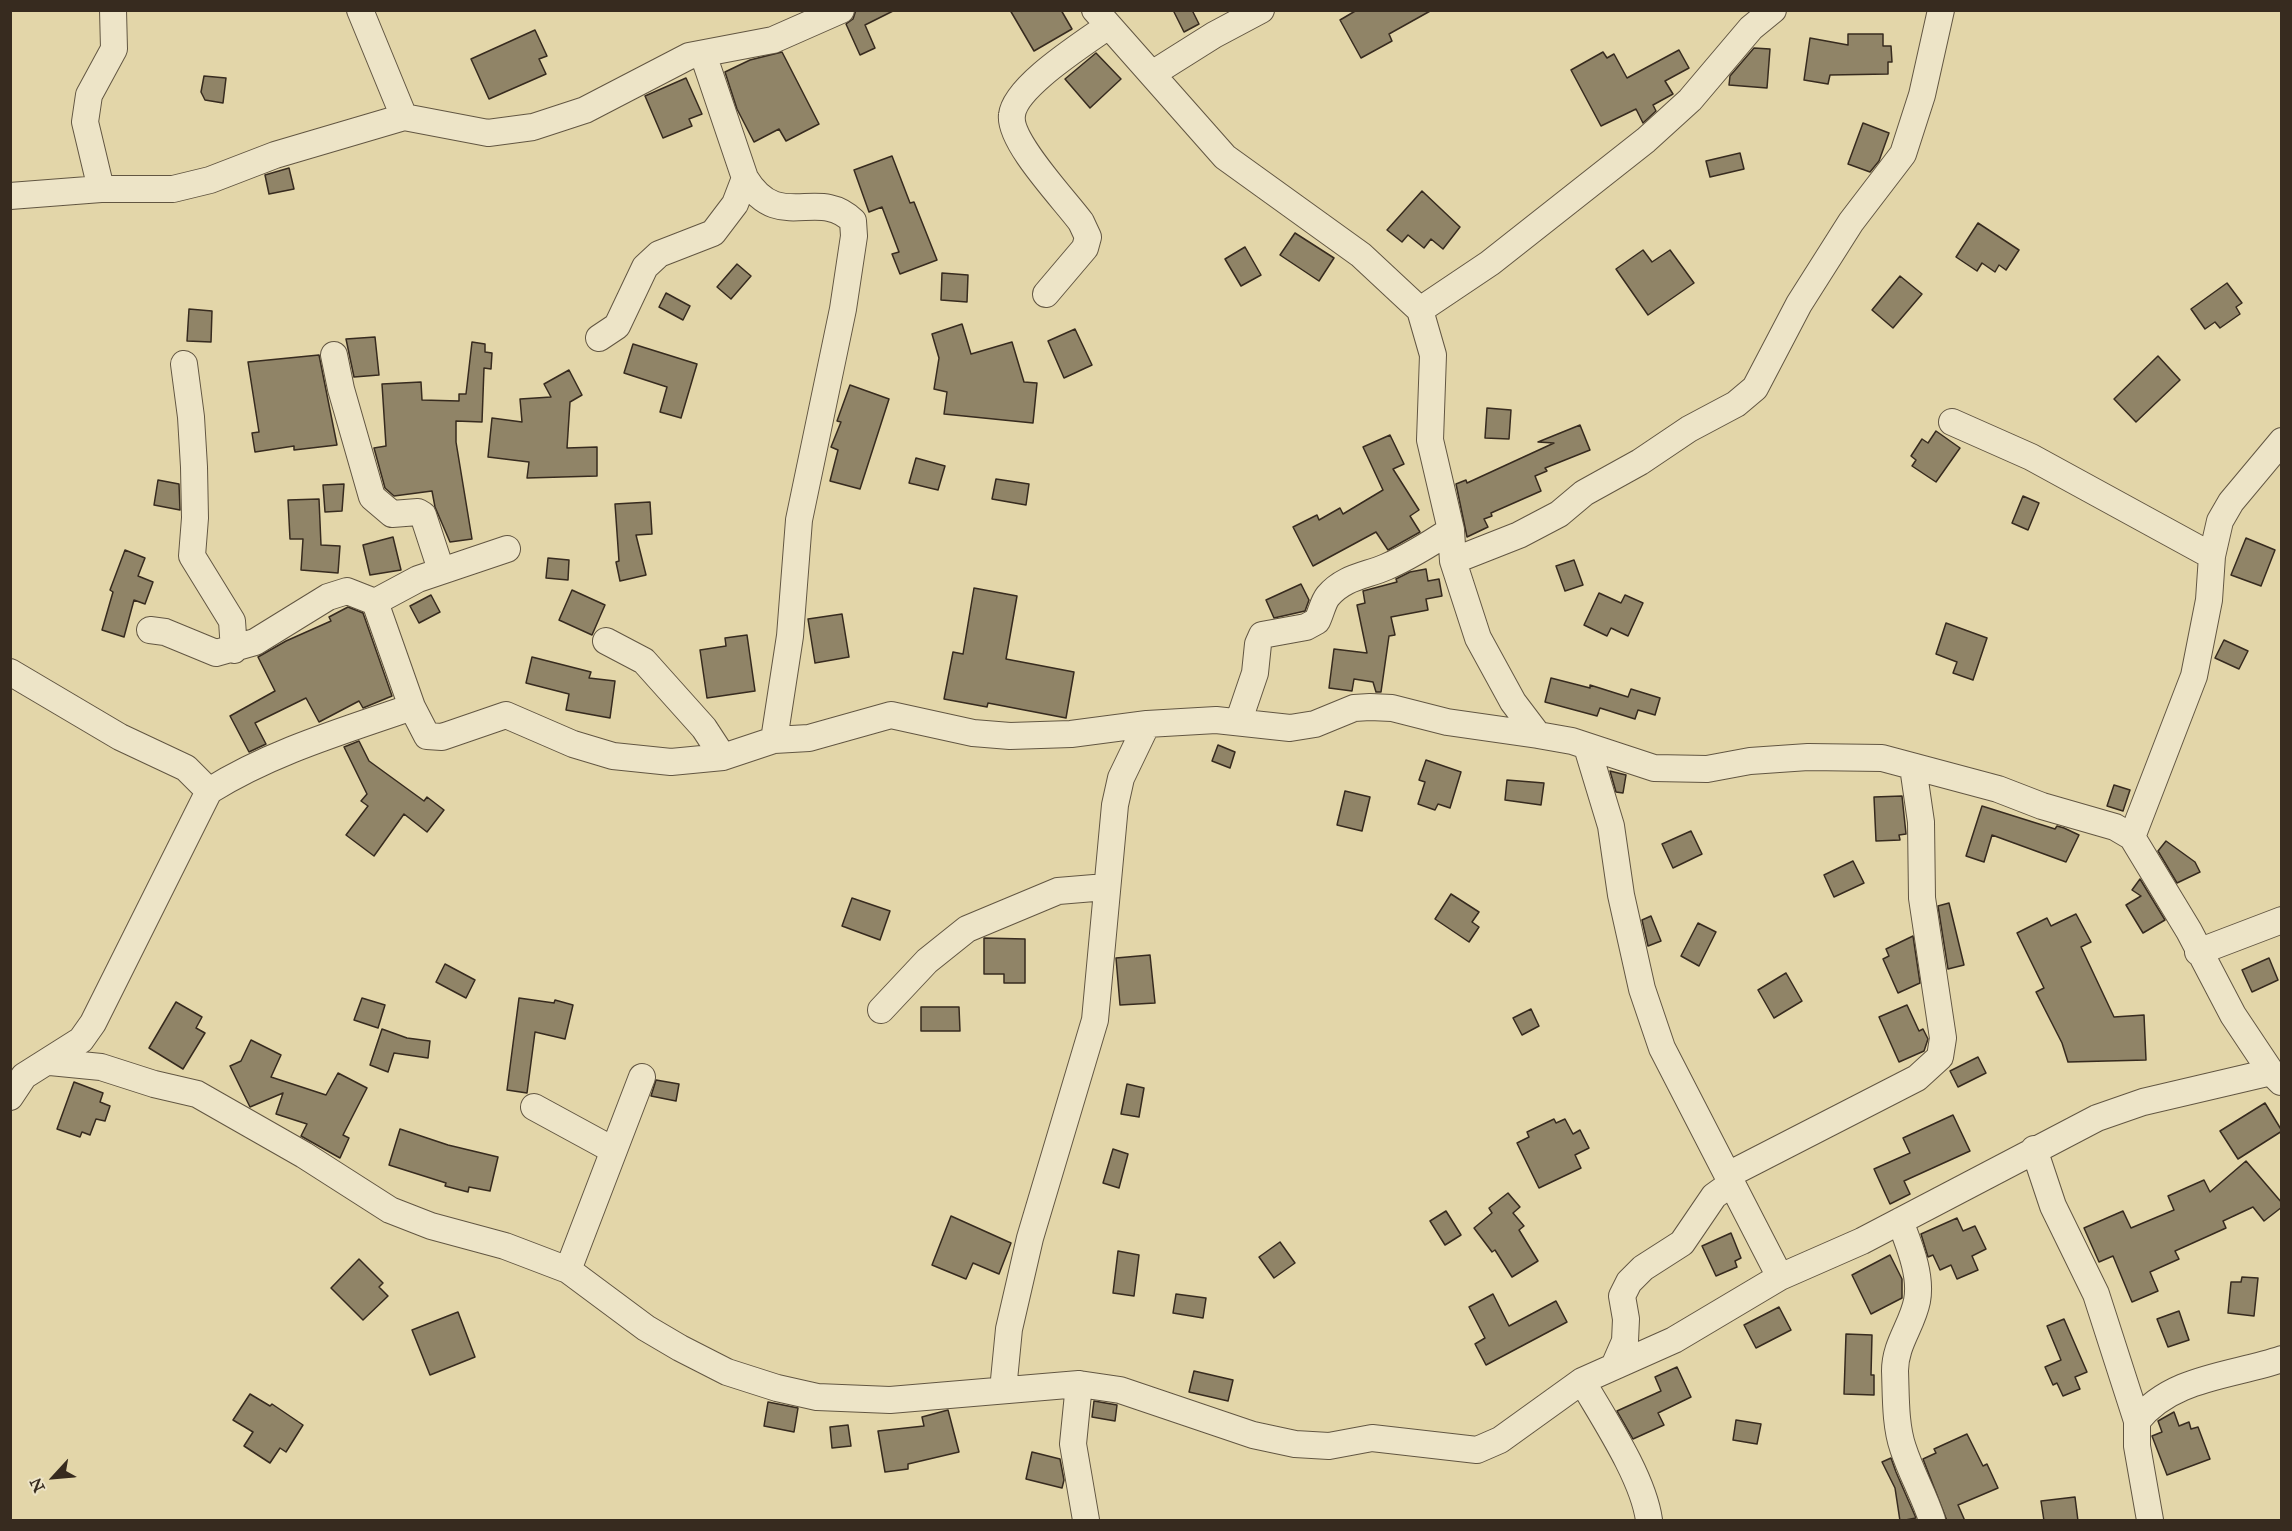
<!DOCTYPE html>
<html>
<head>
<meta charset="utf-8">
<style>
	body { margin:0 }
	#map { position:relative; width:2292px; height:1531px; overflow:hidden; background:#e3d6a9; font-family:"IM FELL Great Primer",serif }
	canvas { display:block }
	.frame { position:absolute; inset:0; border:12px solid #372b1f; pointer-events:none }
	.north { position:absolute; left:24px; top:1447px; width:60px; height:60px; -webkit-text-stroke:4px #ede4c7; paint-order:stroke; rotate:244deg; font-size:16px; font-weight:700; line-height:24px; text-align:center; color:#372b1f }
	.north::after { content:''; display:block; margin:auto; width:21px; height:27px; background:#372b1f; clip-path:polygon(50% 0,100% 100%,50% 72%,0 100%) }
</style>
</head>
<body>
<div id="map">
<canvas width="2292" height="1531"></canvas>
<div class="frame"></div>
<div class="north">N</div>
</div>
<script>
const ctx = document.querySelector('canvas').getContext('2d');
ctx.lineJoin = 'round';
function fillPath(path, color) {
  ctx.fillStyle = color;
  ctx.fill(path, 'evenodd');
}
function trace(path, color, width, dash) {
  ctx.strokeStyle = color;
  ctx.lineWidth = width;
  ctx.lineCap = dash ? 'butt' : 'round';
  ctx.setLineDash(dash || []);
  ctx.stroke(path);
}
const building = new Path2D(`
	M856,10H895L865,25L875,48L860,55L846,24L853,19Z
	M1010,10H1061L1072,29L1034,51Z
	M1173,10H1192L1199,24L1184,32Z
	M1357,10H1432L1389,34L1392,41L1361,58L1340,20Z
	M535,30L547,56L539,59L546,74L489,99L471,59Z
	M1848,34H1883V46H1891L1892,62H1888V74L1830,75L1828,84L1804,80L1810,38L1848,45Z
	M1754,48L1770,49L1767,88L1729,85L1730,76Z
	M1679,50L1689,68L1665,81L1673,94L1653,105L1656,111L1643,123L1636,109L1601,126L1571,70L1603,52L1607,58L1614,54L1627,78Z
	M782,52L819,124L786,141L779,129L754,142L737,109L725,72L750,60Z
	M1096,53L1121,79L1090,108L1065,79Z
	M204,76L226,78L223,103L205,100L201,92Z
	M686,78L702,114L689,119L692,126L663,138L645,96Z
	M1863,123L1889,133L1879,161L1870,172L1848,164Z
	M1740,153L1744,169L1710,177L1706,161Z
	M892,156L910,203L914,202L937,260L900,274L892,254L899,252L882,207L869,212L854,170Z
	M289,168L294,189L269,194L265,175Z
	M1422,191L1460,227L1443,249L1431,239L1424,248L1408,235L1402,242L1387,230Z
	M1978,223L2019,250L2006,270L1999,265L1995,272L1982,263L1977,271L1956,257Z
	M1295,233L1334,258L1319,281L1280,255Z
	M1245,247L1261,275L1241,286L1225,259Z
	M1643,250L1652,262L1670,250L1694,283L1648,315L1616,269Z
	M737,264L751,276L731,299L717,287Z
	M942,273L968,275L967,302L941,300Z
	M1900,276L1922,294L1893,328L1872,310Z
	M2227,283L2242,303L2236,307L2240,314L2220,328L2215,322L2205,329L2191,309Z
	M666,293L690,306L683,320L659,307Z
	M189,309L212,311L211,342L187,341Z
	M962,324L971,354L1012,342L1024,382L1037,383L1033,423L944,414L947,392L934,389L939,358L932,334Z
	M1075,329L1092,365L1064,378L1048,341Z
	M375,337L379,375L354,377L346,339Z
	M472,342L485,344V352L492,353L491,369L484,368L482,422L456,421V442L472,539L450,542L435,507L432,491L394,496L385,488L374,448L386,446L382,384L421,382L422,400L459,401V394H466Z
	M633,344L697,364L681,418L660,412L667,387L624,373Z
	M319,355L337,445L294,450V446L255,452L252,433L259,432L248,362Z
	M2158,356L2180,380L2136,422L2114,399Z
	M569,370L582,395L570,402L567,448L597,447V476L527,478L529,462L488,457L492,418L522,422L520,399L551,397L544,384Z
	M850,385L889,399L860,489L830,481L838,450L831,447L841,422L837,421Z
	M1487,408L1511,410L1509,439L1485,438Z
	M1580,425L1590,450L1545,468L1547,471L1535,476L1541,491L1491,513L1492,516L1484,519L1488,527L1467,537L1456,484L1466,480L1467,483L1554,443L1538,442Z
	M1936,431L1960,448L1936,482L1912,466L1916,460L1911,456L1922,439L1928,443Z
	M1390,435L1404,464L1393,469L1419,510L1410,516L1420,532L1388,550L1376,532L1313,566L1293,527L1317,515L1319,520L1340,508L1343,514L1383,490L1363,447Z
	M916,458L945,466L938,490L909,483Z
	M996,479L1029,484L1026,505L992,499Z
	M158,480L179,484L180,510L154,505Z
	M344,484L342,511L325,512L323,485Z
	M2023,496L2039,503L2028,530L2012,523Z
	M319,499L321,545L340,546L338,573L301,570L303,539H290L288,500Z
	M650,502L652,534L636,535L646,575L620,581L616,562L619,561L615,504Z
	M393,537L401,570L370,575L363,545Z
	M2246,538L2275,550L2261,586L2231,575Z
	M125,550L145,558L138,576L153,582L145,604L134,600L124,637L102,630L113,592L110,590Z
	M548,558L569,560L568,580L546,578Z
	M1574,560L1583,585L1565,591L1556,566Z
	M1426,569L1428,581L1439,579L1442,596L1426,599L1428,610L1391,617L1395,635L1389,636L1381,692H1376L1373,682L1354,679L1352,691L1329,688L1334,649L1367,653L1357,605L1365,603L1363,591L1397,582L1396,579L1410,572Z
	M1301,584L1309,600L1305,611L1274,618L1266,600Z
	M974,588L1017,596L1006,659L1074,672L1066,718L988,703L987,707L944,699L953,652L963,654Z
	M572,590L605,605L592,635L559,620Z
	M1599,593L1621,603L1625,595L1643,603L1628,636L1611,628L1607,636L1584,625Z
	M431,595L440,612L419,623L410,606Z
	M348,607L363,613L392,696L363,708L359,701L319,722L306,698L255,723L266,744L249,752L230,716L275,691L258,657L286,641L331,621L329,617Z
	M842,614L849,657L815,663L808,619Z
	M1946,623L1987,638L1973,680L1953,673L1957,662L1936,654Z
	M747,635L755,691L707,698L700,650L726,646L725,638Z
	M2224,640L2248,651L2239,669L2215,658Z
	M532,657L591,672L589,678L615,681L610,718L566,710L569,694L526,683Z
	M1551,678L1590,688V685L1628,697L1631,689L1660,698L1655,715L1638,710L1635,719L1600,708L1597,716L1545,702Z
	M359,741L369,761L424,801L427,797L444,810L427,832L404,814L374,856L346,835L368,806L361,801L367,794L344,747Z
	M1218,745L1235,752L1230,768L1212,761Z
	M1426,760L1461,772L1450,808L1438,804L1435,810L1418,804L1425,782L1419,780Z
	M1610,771L1626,775L1623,793L1616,792Z
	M1507,780L1544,783L1541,805L1505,800Z
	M2114,785L2130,790L2123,811L2107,806Z
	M1345,791L1370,797L1362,831L1337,825Z
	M1902,796L1906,834L1899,835L1900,840L1876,841L1874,797Z
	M1982,806L2055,829L2057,826L2064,828L2079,835L2066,862L1992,835L1984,862L1966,856Z
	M1691,831L1702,854L1673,868L1662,844Z
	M2166,841L2195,862L2200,872L2177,883L2158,851Z
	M1853,861L1864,883L1834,897L1824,875Z
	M2140,879L2165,920L2143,933L2126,905L2141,896L2132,890Z
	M1451,894L1479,912L1472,922L1479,927L1469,942L1435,919Z
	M852,898L890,911L880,940L842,926Z
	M1949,903L1964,965L1948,969L1938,906Z
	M2076,914L2091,942L2081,947L2114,1017L2144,1015L2146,1060L2068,1062L2062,1043L2036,992L2044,988L2017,933L2047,918L2051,926Z
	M1651,916L1661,941L1648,946L1642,920Z
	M1698,923L1716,932L1699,966L1681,956Z
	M1913,936L1920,983L1898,993L1883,959L1889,956L1886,949Z
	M984,938L1025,939V983H1004V974H984Z
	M1150,955L1155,1003L1120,1005L1116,958Z
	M2269,958L2278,980L2252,992L2242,970Z
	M445,964L475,980L466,998L436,982Z
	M1786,973L1802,1001L1774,1018L1758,990Z
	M362,998L385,1005L378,1028L354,1020Z
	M519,998L554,1003L555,1000L573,1005L565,1039L535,1032L527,1093L507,1090Z
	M176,1002L202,1017L196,1028L205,1033L183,1069L149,1048Z
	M1907,1005L1919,1031L1923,1029L1928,1039L1924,1051L1899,1062L1879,1017Z
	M921,1007H959L960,1031H921Z
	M1531,1009L1539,1026L1522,1035L1513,1018Z
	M382,1029L407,1038L430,1041L428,1058L394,1053L388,1072L370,1065Z
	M251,1040L281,1055L271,1077L326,1095L338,1073L367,1088L343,1135L349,1138L340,1158L301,1136L307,1124L276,1114L283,1093L250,1107L230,1066L241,1061Z
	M1978,1057L1986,1073L1958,1087L1950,1071Z
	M656,1080L679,1084L676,1101L651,1096Z
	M74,1082L103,1093L100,1102L110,1106L105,1121L96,1119L90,1135L82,1132L80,1137L57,1129Z
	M1127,1084L1144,1088L1139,1117L1121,1114Z
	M2265,1103L2282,1131L2238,1159L2220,1131Z
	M1953,1115L1970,1151L1904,1181L1910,1194L1890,1204L1874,1169L1910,1153L1903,1138Z
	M1554,1119L1556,1123L1565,1119L1573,1134L1580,1130L1589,1148L1575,1155L1581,1168L1539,1188L1517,1143L1529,1137L1527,1132Z
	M400,1129L448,1145L498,1157L490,1191L469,1187L468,1192L445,1186L446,1183L389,1165Z
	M1113,1149L1128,1154L1119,1188L1103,1183Z
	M2246,1161L2282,1203V1207L2264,1221L2253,1207L2223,1221L2226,1228L2175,1251L2179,1259L2150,1272L2158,1291L2132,1302L2113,1256L2099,1262L2084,1228L2123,1211L2131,1228L2174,1210L2168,1196L2204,1180L2210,1192Z
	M1508,1193L1520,1207L1513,1213L1524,1226L1519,1230L1538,1261L1512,1277L1495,1250L1492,1252L1474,1228L1492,1213L1489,1208Z
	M1446,1211L1461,1235L1445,1245L1430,1221Z
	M951,1216L1011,1243L999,1274L973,1263L966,1279L932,1265Z
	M1957,1218L1963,1231L1975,1226L1986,1249L1972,1256L1978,1270L1957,1279L1951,1265L1940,1270L1933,1255L1928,1257L1921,1234Z
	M1731,1233L1741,1258L1735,1261L1737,1267L1716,1276L1702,1246Z
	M1280,1242L1295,1263L1274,1278L1259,1257Z
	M1118,1251L1139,1255L1134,1296L1113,1293Z
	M1890,1255L1902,1279V1298L1871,1314L1852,1275Z
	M359,1259L383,1283L379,1287L388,1296L363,1320L331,1288Z
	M2242,1277L2258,1278L2254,1316L2228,1313L2231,1282H2241Z
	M1176,1294L1206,1298L1203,1318L1173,1313Z
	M1493,1294L1509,1326L1556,1301L1567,1322L1486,1365L1475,1344L1485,1338L1469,1307Z
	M1779,1307L1791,1330L1756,1348L1744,1325Z
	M2179,1311L2189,1340L2168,1347L2157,1319Z
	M458,1312L475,1357L430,1375L412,1330Z
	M2064,1319L2087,1372L2075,1377L2080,1389L2063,1396L2057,1383L2053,1385L2045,1367L2061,1360L2047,1326Z
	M1846,1334L1872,1335L1871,1375H1874V1395L1844,1394Z
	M1677,1367L1691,1397L1658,1413L1664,1425L1633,1439L1617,1411L1661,1391L1655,1377Z
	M1194,1371L1233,1380L1228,1401L1189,1392Z
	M250,1394L270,1406L272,1404L303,1425L286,1452L280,1448L270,1463L244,1446L253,1432L233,1420Z
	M1094,1401L1117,1405L1115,1421L1092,1417Z
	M768,1402L798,1408L794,1432L764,1426Z
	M948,1410L959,1452L908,1464V1469L885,1472L878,1431L924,1426L922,1417Z
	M2174,1412L2179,1426L2189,1422L2191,1429L2198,1427L2210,1459L2167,1475L2152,1436L2162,1432L2158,1421Z
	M1736,1420L1761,1424L1757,1444L1733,1440Z
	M848,1425L851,1446L832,1448L830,1427Z
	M1967,1434L1983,1466L1987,1464L1998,1488L1958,1505L1965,1521H1947L1923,1459L1936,1453L1934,1449Z
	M1032,1452L1060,1459L1064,1480L1062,1488L1026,1479Z
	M1891,1458L1896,1472L1916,1518L1900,1521L1895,1488L1882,1462Z
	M2075,1497L2078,1521H2044L2041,1501Z`);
fillPath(building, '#908467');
trace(building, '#372b1f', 1.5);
const street = new Path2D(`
	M360,10L404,117
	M1095,10L1225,157L1361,255L1420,310L1433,355L1430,440L1451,530L1453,561L1478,638L1513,702L1538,735L1572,741L1654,768L1707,769L1750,761L1808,757L1882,758L1998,789L2042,806L2115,827L2132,837L2189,931L2233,1015L2271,1072L2281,1082
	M703,54L745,178C779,234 818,186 853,221L854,236L843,309L799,520L790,636L774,740
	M1152,74L1214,35L1261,10
	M101,189L85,122L89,95L114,49L113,10
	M10,196L101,189H173L210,180L275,155L404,117L488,133L533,127L585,110L689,56L773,40L841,10
	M1046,294L1085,248L1088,237L1081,222C1065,200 1008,141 1012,115C1015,86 1085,43 1108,26
	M1420,310L1490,263L1646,140L1690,100L1751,28L1773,10
	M599,338L617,326L645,267L659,254L713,233L735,204L745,178
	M334,355L341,389L372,497L392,514L418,512L423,515L441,570
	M184,364L191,417L194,467L195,518L192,556L232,621L234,650
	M1952,422L2031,457L2212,556
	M1453,561L1519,535L1559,514L1584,493L1640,462L1689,429L1736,404L1755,388L1799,304L1851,222L1903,154L1922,95L1941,10
	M375,602L418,579L507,549
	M150,630L165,632L216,653L255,642L328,597L347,591L375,602L412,707
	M606,641L644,661L704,728L723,757
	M10,672L120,737L186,768L209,791
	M1239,720L1255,673L1258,644L1262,635L1306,627L1317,621C1321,613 1323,602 1328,596C1344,577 1365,576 1386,567C1409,557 1430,544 1451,530
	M1587,747L1611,826L1621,895L1642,989L1662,1048L1780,1277
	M2132,837L2194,676L2209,600L2212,556L2220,521L2231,502L2282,441
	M2198,952L2282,920
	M881,1010L927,961L967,929L1058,891L1106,887
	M50,1062L101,1067L154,1084L197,1094L304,1155L390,1210L431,1226L505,1246L568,1270L646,1328L680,1348L727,1372L777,1388L817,1397L890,1400L1079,1384L1120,1390L1253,1435L1295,1444L1329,1446L1372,1438L1477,1450L1500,1440L1582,1381L1674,1340L1780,1277L1862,1241L2097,1118L2143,1102L2271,1072
	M10,1097L24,1076L81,1040L93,1023L209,791C271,752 343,731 412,707L427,736L442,737L506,715L573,744L613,756L671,762L723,757L774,740L809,738L891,715L973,733L1010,736L1071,734L1147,724L1216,720L1290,728L1315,724L1354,708L1370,707L1392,708L1447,722L1538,735
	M534,1107L613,1150
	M2034,1149L2053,1206L2096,1294L2137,1421V1446L2150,1520
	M1728,1175L1917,1078L1940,1057L1943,1038L1922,898L1921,822L1913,767
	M1900,1221C1909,1245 1922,1275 1917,1301C1912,1326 1895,1344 1895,1371C1896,1395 1895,1425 1903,1448C1911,1473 1924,1495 1932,1520
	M568,1270L642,1077
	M1615,1364L1625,1341L1626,1319L1622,1296L1629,1282L1643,1268L1682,1243L1714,1196L1732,1183
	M1582,1381C1604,1419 1643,1477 1649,1520
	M1079,1384L1073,1444L1086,1520
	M1003,1390L1009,1329L1030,1238L1095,1020L1115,805L1121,778L1147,724
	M2137,1421C2171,1377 2232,1376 2282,1359`);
trace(street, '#625642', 28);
trace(street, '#ede4c7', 26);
</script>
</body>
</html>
